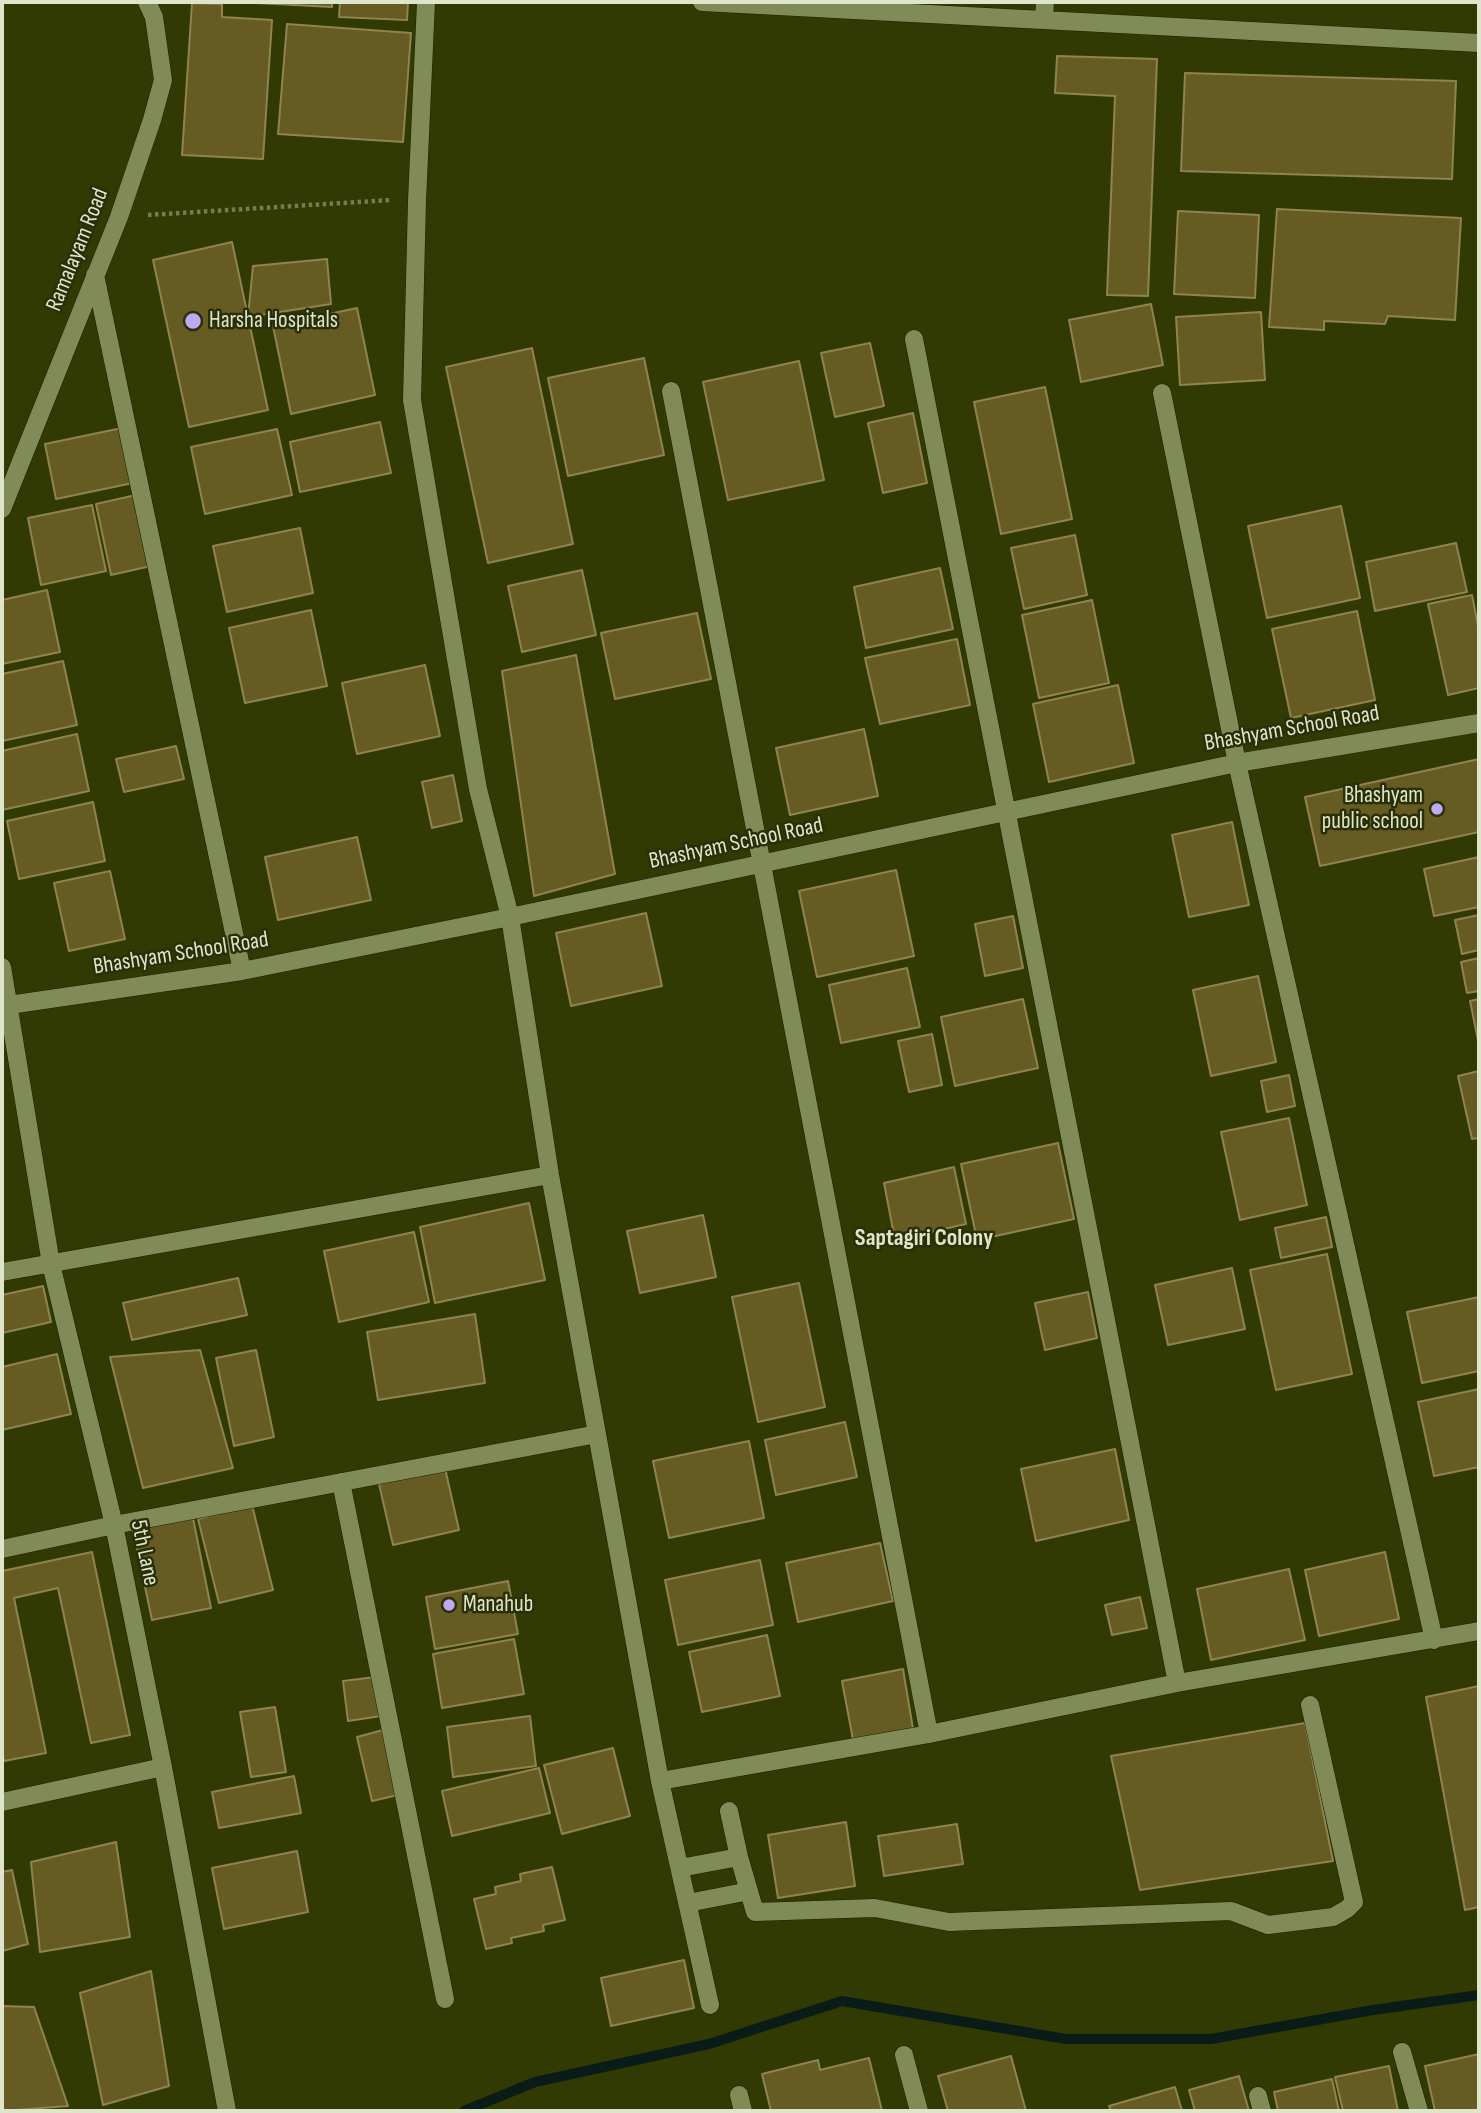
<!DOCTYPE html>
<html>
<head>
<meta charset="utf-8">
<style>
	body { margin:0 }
	#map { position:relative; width:1481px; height:2113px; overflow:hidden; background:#323a03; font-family:"Sofia Sans Condensed",sans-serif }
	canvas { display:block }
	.frame { position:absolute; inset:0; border:4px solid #dfe5ca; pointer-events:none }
</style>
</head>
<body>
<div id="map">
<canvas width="1481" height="2113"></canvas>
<div class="frame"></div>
</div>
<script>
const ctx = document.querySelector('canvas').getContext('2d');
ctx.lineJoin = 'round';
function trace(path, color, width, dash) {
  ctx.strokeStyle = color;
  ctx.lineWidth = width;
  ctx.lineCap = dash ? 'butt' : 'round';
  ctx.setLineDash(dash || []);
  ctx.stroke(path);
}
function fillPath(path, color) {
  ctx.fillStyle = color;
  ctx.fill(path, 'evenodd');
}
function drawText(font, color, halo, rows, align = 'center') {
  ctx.font = font + ' "Sofia Sans Condensed",sans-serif';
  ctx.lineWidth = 5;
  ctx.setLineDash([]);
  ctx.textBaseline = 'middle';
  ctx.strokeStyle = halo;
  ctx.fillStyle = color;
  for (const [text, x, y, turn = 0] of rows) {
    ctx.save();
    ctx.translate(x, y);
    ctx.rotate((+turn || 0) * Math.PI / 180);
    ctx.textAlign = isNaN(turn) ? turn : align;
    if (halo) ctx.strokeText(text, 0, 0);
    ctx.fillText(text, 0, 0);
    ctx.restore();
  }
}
trace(new Path2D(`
	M464,2111L535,2082L709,2044L842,2001L1066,2039H1211L1373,2010L1479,1995`), '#0a1c18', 10);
const building = new Path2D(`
	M237,2H332V7Z
	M340,2H408L407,20L339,17Z
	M192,3L222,4V17L272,20L263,159L182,155Z
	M287,24L411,33L403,142L278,134Z
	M1057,56L1157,59L1148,296L1107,295L1115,96L1055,93Z
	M1185,73L1456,81L1452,179L1181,171Z
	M1277,209L1461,218L1455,320L1388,316L1385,324L1324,321V330L1269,327Z
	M1178,211L1259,215L1255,298L1174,294Z
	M232,242L268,410L189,427L153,260Z
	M327,259L331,304L248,317L253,266Z
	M1151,304L1163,365L1081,382L1069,320Z
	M357,308L375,395L291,414L273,326Z
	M1261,312L1265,380L1180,385L1176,317Z
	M870,343L884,406L835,417L821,353Z
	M532,348L573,544L488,563L446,367Z
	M644,358L664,455L568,476L548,378Z
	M799,361L824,480L728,500L703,382Z
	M1045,387L1072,519L1001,534L974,402Z
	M913,413L927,483L883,493L868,423Z
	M380,422L391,473L300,492L290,442Z
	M122,428L133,483L56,499L45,444Z
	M277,429L292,495L205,514L191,447Z
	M136,495L151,566L111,575L96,504Z
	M92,505L106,571L41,585L28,518Z
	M1341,506L1360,598L1267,618L1248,526Z
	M300,528L313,593L227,612L213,546Z
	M1075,535L1087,595L1024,609L1011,548Z
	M1456,543L1467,592L1375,611L1366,562Z
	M940,568L953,629L866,648L854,587Z
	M582,570L596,635L522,652L508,586Z
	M47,590L60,652L2,664V600Z
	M1472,595L1479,631V688L1448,695L1428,604Z
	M1092,600L1109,683L1039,698L1022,615Z
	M311,610L327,686L245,703L229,628Z
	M1357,611L1375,700L1291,718L1272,629Z
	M697,613L711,679L615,699L601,633Z
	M957,639L970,705L880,724L865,658Z
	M576,655L615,874L534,896L502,671Z
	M63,661L77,725L2,741V674Z
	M425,665L440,736L357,754L342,683Z
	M1118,685L1134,763L1049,782L1033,704Z
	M864,729L878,796L790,815L776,748Z
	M77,734L89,791L2,810V751Z
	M176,746L184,779L124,792L116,759Z
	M1479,759V832L1320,866L1305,797Z
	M453,775L462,821L432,828L422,782Z
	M93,802L105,861L19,879L7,821Z
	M1232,822L1249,905L1189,917L1172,835Z
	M357,837L371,900L278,920L265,857Z
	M1479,857V907L1434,916L1424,869Z
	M896,870L914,956L817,977L799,891Z
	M110,871L125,939L69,951L54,883Z
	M646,913L662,986L571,1006L556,933Z
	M1479,915V950L1462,954L1455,920Z
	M1013,916L1023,968L985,976L975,924Z
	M1479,958V991L1467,993L1461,962Z
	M907,968L920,1027L841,1043L829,985Z
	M1258,976L1276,1062L1211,1076L1193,990Z
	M1023,999L1038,1068L955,1086L941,1017Z
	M1479,999V1045L1470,1001Z
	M932,1034L942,1085L909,1092L898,1041Z
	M1479,1071V1138L1472,1139L1458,1076Z
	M1289,1075L1295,1106L1267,1112L1261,1081Z
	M1289,1118L1307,1205L1240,1220L1221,1132Z
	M1058,1143L1074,1219L977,1240L961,1164Z
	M954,1167L966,1224L895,1240L884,1183Z
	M529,1203L545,1280L435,1303L420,1227Z
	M703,1215L716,1277L640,1293L627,1231Z
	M1326,1217L1332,1247L1281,1258L1275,1228Z
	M414,1232L429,1302L339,1322L324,1251Z
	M1327,1254L1352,1374L1276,1390L1250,1270Z
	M1232,1268L1245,1329L1168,1345L1155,1285Z
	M238,1278L247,1315L132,1340L123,1303Z
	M799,1283L825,1407L758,1422L732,1297Z
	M43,1286L51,1322L2,1333V1295Z
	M1088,1292L1097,1338L1045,1350L1035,1303Z
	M1479,1297V1371L1422,1383L1407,1312Z
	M475,1314L485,1383L378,1400L367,1332Z
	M200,1350L233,1468L143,1488L110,1357Z
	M256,1350L274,1437L234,1446L216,1358Z
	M57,1354L71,1414L2,1430V1367Z
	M1479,1389V1467L1434,1476L1418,1402Z
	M845,1422L857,1477L776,1495L765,1440Z
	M749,1441L764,1518L669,1538L653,1461Z
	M1115,1449L1129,1520L1036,1541L1021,1469Z
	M445,1468L459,1530L393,1545L379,1484Z
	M252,1505L273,1590L219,1603L198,1519Z
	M192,1513L211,1608L152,1620L132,1525Z
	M880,1543L893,1601L798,1622L786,1563Z
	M92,1552L130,1735L91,1743L58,1588L14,1598L46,1753L4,1761L2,1749V1571Z
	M1385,1552L1399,1619L1319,1636L1305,1570Z
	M760,1560L773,1625L678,1645L665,1580Z
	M1289,1569L1305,1640L1211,1660L1197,1589Z
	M508,1581L518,1634L435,1649L426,1597Z
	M1140,1597L1147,1628L1112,1635L1105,1605Z
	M767,1635L780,1696L702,1712L689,1652Z
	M514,1639L524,1694L442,1708L433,1654Z
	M903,1669L914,1735L854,1745L842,1681Z
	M375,1677L381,1716L348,1721L343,1681Z
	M1479,1686V1907L1465,1910L1426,1697Z
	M275,1707L286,1772L251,1777L240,1712Z
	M530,1716L536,1766L453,1777L447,1727Z
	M1305,1723L1333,1861L1140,1890L1111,1756Z
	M383,1730L398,1795L372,1801L357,1737Z
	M613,1748L630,1816L562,1834L544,1765Z
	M539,1768L550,1813L452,1836L442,1791Z
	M294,1776L301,1813L219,1828L212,1792Z
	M846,1822L855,1886L778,1898L768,1835Z
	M957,1824L963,1864L884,1876L878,1836Z
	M116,1842L130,1937L40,1952L31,1862Z
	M297,1851L308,1912L224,1929L212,1868Z
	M552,1867L565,1920L543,1925L544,1931L511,1938L512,1943L486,1949L474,1899L496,1894L495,1887L521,1881L520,1874Z
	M12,1870L28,1944L2,1951V1872Z
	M684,1960L694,2008L611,2026L601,1978Z
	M151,1971L169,2086L103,2105L80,1993Z
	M2,2006L34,2007L68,2106L2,2111Z
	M1479,2054V2111H1435L1425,2066Z
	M1011,2056L1026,2111H948L938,2076Z
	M869,2058L882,2111H771L762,2074L818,2060L820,2070Z
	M1389,2066L1398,2111H1343L1335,2077Z
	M1239,2076L1249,2111H1195L1189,2090Z
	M1332,2079L1339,2111H1278L1274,2092Z
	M1175,2087L1182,2111H1111L1109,2106Z`);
fillPath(building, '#675b24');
trace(building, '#8f844e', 2);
const minor = new Path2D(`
	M426,2L417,201L412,400L478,789L510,917L550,1175L660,1781L710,2005
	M702,2L1479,43
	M1044,20L1045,2
	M95,275L242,971
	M914,339L1177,1683
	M671,391L929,1734
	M1162,393L1237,763L1434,1640
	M2,509L119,217L152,120L163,80L154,17L147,2
	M2,967L51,1264L114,1525L163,1767L227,2111
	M2,1006L242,971L510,917L1237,763L1479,723
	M2,1272L550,1175
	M341,1482L445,1999
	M2,1549L114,1525L597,1434
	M660,1781L929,1734L1177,1683L1479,1631
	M2,1802L163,1767
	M729,1811L739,1857L755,1912L875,1908L949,1922L1231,1911L1268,1925L1333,1917L1347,1909L1354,1902L1310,1705
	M680,1868L739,1857
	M688,1903L749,1891
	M1402,2052L1419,2111
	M904,2055L919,2111
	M739,2095L743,2111
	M1258,2096L1262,2111`);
trace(minor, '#1b2000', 19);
trace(new Path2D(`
	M148,215L391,200`), '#757c50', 4.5, [3.5, 3.5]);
trace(minor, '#818b57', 18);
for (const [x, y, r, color] of [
	[193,321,9,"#bfa8f4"],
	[1437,809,7,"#bfa8f4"],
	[449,1605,7,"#bfa8f4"]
]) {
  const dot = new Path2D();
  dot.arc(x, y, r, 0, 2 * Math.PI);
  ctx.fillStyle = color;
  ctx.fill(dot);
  trace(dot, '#292f07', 2.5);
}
drawText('23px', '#dfe5ca', '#292f07', [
	["Ramalayam Road",78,250,-68],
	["Bhashyam School Road",1292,729,-10],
	["Bhashyam School Road",736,844,-12],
	["Bhashyam School Road",181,954,-9],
	["5th Lane",144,1553,78]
]);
drawText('23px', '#dfe5ca', '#292f07', [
	["Harsha Hospitals",209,321],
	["Bhashyam",1423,796,"right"],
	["public school",1423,822,"right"],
	["Manahub",463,1605]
], 'left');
drawText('bold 24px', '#dfe5ca', '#292f07', [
	["Saptagiri Colony",924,1239]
]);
</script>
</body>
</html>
